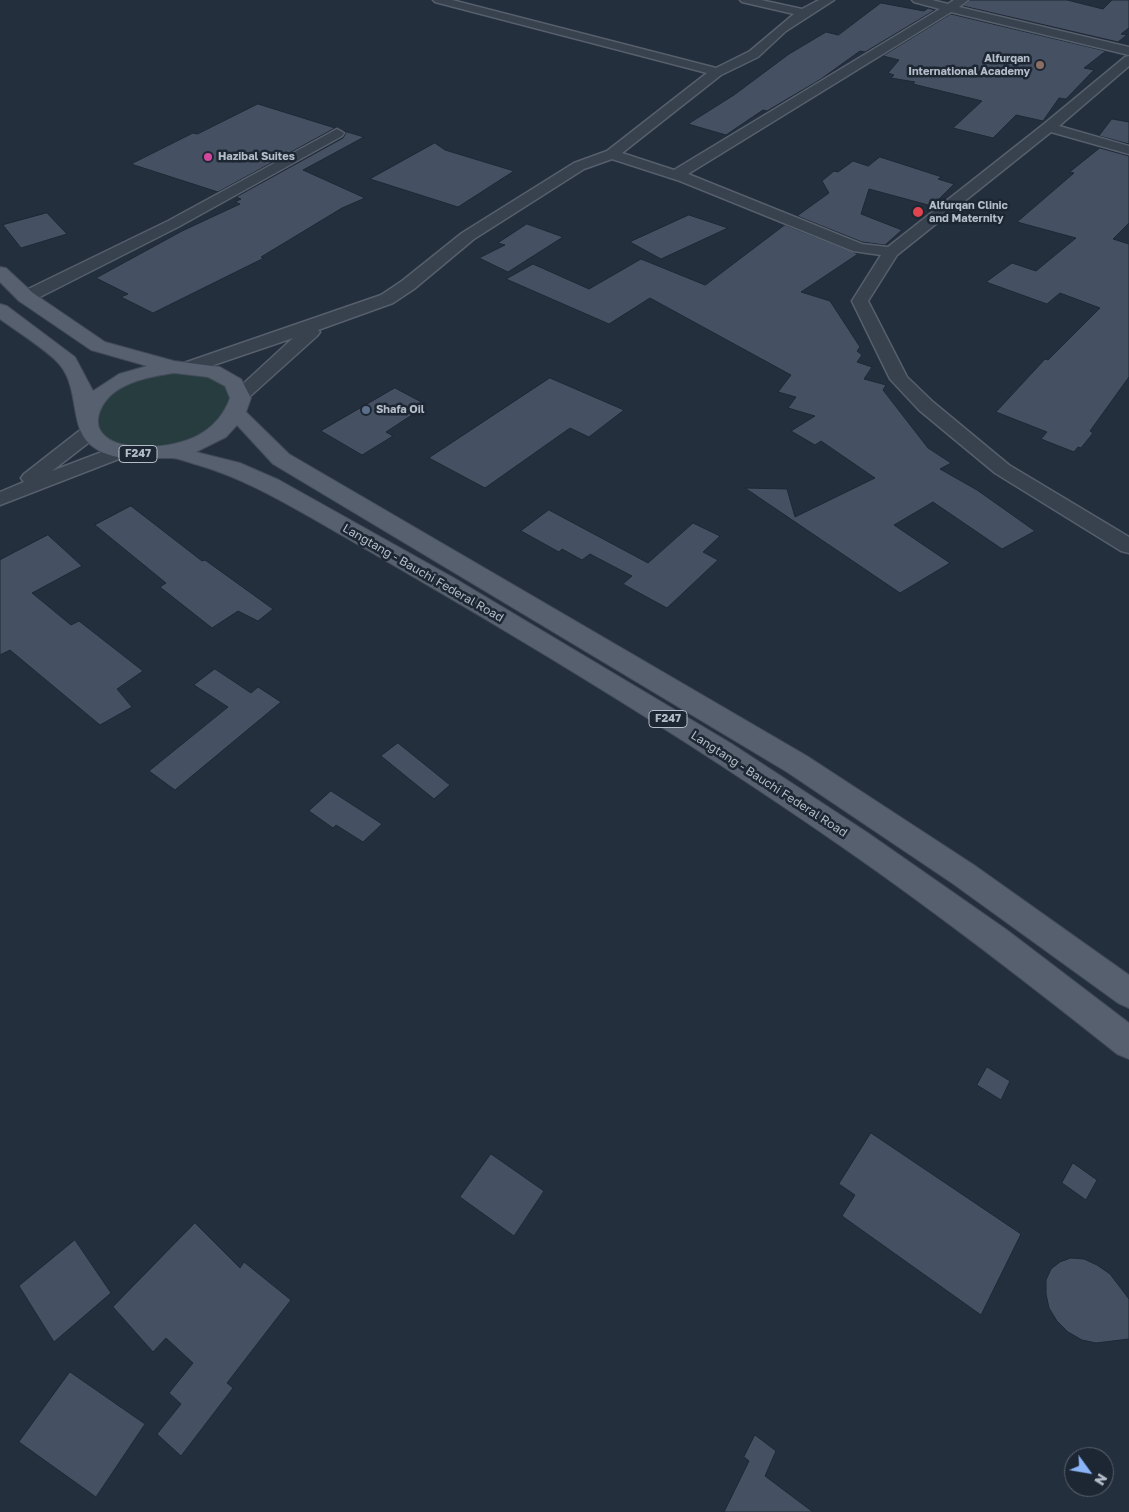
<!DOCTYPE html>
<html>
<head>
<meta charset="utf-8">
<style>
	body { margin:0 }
	#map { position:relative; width:1129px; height:1512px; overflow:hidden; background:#242f3e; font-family:"Golos Text",sans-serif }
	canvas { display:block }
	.north { position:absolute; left:1064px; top:1447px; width:50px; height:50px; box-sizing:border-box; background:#1d2633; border:1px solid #59626f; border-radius:50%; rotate:122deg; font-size:14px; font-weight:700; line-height:20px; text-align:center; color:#b4bcc9 }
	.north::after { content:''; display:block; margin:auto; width:18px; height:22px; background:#8ab4f8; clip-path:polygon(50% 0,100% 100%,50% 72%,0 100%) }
</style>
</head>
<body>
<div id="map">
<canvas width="1129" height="1512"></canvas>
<div class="north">N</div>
</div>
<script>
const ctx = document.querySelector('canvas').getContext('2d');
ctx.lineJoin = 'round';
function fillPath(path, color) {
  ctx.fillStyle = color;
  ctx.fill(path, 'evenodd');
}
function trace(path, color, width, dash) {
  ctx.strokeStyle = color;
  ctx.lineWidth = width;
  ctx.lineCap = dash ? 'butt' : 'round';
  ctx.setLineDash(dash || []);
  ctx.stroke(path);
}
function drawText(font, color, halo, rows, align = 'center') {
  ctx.font = font + ' "Golos Text",sans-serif';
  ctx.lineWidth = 5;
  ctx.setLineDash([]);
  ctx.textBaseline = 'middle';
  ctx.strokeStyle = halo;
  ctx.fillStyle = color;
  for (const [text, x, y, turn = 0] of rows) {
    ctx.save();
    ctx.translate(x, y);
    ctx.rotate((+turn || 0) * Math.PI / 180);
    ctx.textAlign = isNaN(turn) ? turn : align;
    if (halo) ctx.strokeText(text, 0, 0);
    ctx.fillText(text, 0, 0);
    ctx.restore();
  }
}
fillPath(new Path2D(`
	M169,372C196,374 228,371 232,405C226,413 220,423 213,429C208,434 198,436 192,438C168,448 135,455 111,440C83,422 106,392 129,383C141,378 156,375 169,372Z`), '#263c3f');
const building = new Path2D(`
	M970,0H1067L1103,9L1112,0H1129V28L1121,34L1127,35L1118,42L963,6Z
	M881,3L924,11L928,8L935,10L865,52L860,51L821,79L767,111L763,110L726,135L688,124L734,95L789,54L826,32L838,35Z
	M951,14L1106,51L1084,68L1094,70L1066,99L1059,98L1043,121L1016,115L993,138L953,128L982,101L913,84L915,82L891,78L894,75L888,73L899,60L883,56Z
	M258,104L335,128L218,192L131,164L193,133L197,134Z
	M1112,119L1129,122V144L1099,136Z
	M344,131L364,137L303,170L365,198L342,208L261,257L264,258L153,313L121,297L128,294L96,278L182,231L240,204L235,202L241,199L236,197L343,138L346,133Z
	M435,143L445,150L514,171L458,207L370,179Z
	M1100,148L1129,156V223L1113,239L1129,244V377L1090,431L1093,433L1081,448L1078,447L1074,452L1041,439L1047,432L996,412L1045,359L1048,360L1100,308L1060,293L1047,304L986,282L1012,263L1036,271L1076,238L1017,222L1074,173L1070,172Z
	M880,157L942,177L938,179L954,184L932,206L869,189L861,214L902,230L885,245L862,242L797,216L829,193L822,181L834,171L838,172L853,161L868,166Z
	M47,213L67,234L21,248L3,225Z
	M689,215L728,228L661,259L630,242Z
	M527,224L563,237L508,272L479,258L505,245L498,243Z
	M785,225L858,254L801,292L830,301L860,347L857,351L862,355L857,362L872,367L864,379L886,385L883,390L928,448L951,463L940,469L977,490L1035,531L1002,549L933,502L894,525L950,563L900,593L745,488L787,489L795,517L875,478L821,441L815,445L791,431L815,416L788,408L796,397L778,392L791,375L650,298L609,324L506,279L533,264L589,289L641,259L705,285Z
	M550,378L624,410L589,437L570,428L485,488L429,458Z
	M395,388L427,405L386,432L393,436L362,455L321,431Z
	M131,506L202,561L205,560L273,609L258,621L238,611L212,628L160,587L166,583L95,525Z
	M549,510L648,563L693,523L720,536L703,552L718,560L667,608L623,584L632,576L590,554L582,560L562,549L559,552L521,531Z
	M48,535L82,566L32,593L71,625L79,621L143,671L117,689L132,707L100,725L10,650L0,655V560Z
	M215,669L251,693L258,687L281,702L175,790L149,771L228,707L194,685Z
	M398,743L450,785L434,799L381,756Z
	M331,791L382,824L363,842L336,825L333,828L309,811Z
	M987,1067L1010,1081L1001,1100L977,1085Z
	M871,1133L1021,1234L981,1315L842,1216L855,1195L839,1184Z
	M491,1154L544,1191L514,1236L460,1197Z
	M1073,1163L1097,1180L1086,1200L1062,1183Z
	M195,1223L240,1268L244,1262L291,1300L227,1383L233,1388L181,1456L157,1434L181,1404L169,1393L193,1363L166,1338L153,1352L113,1307Z
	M75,1240L111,1293L54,1342L19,1286Z
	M1071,1258L1084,1259L1097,1265L1110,1274L1129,1299V1339L1096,1343L1082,1340L1068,1332L1057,1321L1049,1308L1046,1294V1280L1051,1269L1060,1262Z
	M70,1372L145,1424L96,1497L19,1442Z
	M755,1435L776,1451L765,1476L813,1512H724L749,1461L744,1457Z`);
fillPath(building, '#455162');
trace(building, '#1f2835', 1);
const minor = new Path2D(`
	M433,0H452L716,68L750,51L794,14L742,2L740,0H761L802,9L819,0H834L786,31L758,57L721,75L622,153L674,170L940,9L914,2L912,0H932L948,4L954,0H968L959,7L1129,47V55L951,12L688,174L862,244L888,247L1044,124L1125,57L1129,56V66L1059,126L1129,146V154L1051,132L897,255L868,301L907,377L933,402L1009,465L1129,537V553L1121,551L995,473L919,410L890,379L852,301L881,255L853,251L680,181L612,159L584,169L474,239L414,289L393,303L318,330L320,332L317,336L247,399H233L231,395L293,338L196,371H184L181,367L184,363L381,295L402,281L462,233L574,163L607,151L707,73L435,2Z
	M337,129L344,133L342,136L178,227L32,301H20L18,297L20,293L168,221Z
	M90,426L97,428L100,432L97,436L52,471L115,447H129L132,451L129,455L0,505V492L24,482L21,478L24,474L83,428Z`);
const major = new Path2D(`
	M0,267L6,268L33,293L105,342L174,361L220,367L241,379L251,398L246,412L289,454L807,756L974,865L1129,975V1008L1118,1003L952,883L787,772L273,464L237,425L226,437L196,452L240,463L279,480L454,578L732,744L868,833L1007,930L1129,1023V1059L1117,1054C1029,984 940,915 848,851C675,730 493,622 310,517C273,496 239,477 198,465C190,463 179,458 171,458C145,457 115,464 92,446C69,429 80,389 60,365C50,352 15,330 0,319V304L7,306L75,357L93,391L119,374L147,366L91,350L19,301L0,282ZM174,373L208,377L225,386L230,398C216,437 178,447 141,447C127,446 111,444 102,433C97,427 97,418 100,411C111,383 148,377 174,373Z`);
trace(minor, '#565f6c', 3);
trace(major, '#414a57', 2);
fillPath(minor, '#38414e');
fillPath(major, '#56606e');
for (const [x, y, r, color] of [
	[1040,65,5,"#8d6e63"],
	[208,157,5,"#d1479c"],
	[918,212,6,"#e0444e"],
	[366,410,5,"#5c6f8a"]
]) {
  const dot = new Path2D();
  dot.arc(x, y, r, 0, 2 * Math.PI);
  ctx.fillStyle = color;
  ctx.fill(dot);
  trace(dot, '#1d2633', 2);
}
drawText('bold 11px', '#b4bcc9', '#1d2633', [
	["Alfurqan",1030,59,"right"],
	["International Academy",1030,72,"right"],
	["Hazibal Suites",218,157],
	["Alfurqan Clinic",929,206],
	["and Maternity",929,219],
	["Shafa Oil",376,410]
], 'left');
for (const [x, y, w] of [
	[138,454,38],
	[668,719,38]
]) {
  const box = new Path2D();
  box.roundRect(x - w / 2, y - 8.5, w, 17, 4);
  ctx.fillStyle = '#1d2633';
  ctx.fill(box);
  trace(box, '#b4bcc9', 1);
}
drawText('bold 11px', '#b4bcc9', null, [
	["F247",138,454],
	["F247",668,719]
]);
drawText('12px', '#b4bcc9', '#1d2633', [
	["Langtang - Bauchi Federal Road",423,573,30],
	["Langtang - Bauchi Federal Road",769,784,33]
]);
</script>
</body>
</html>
